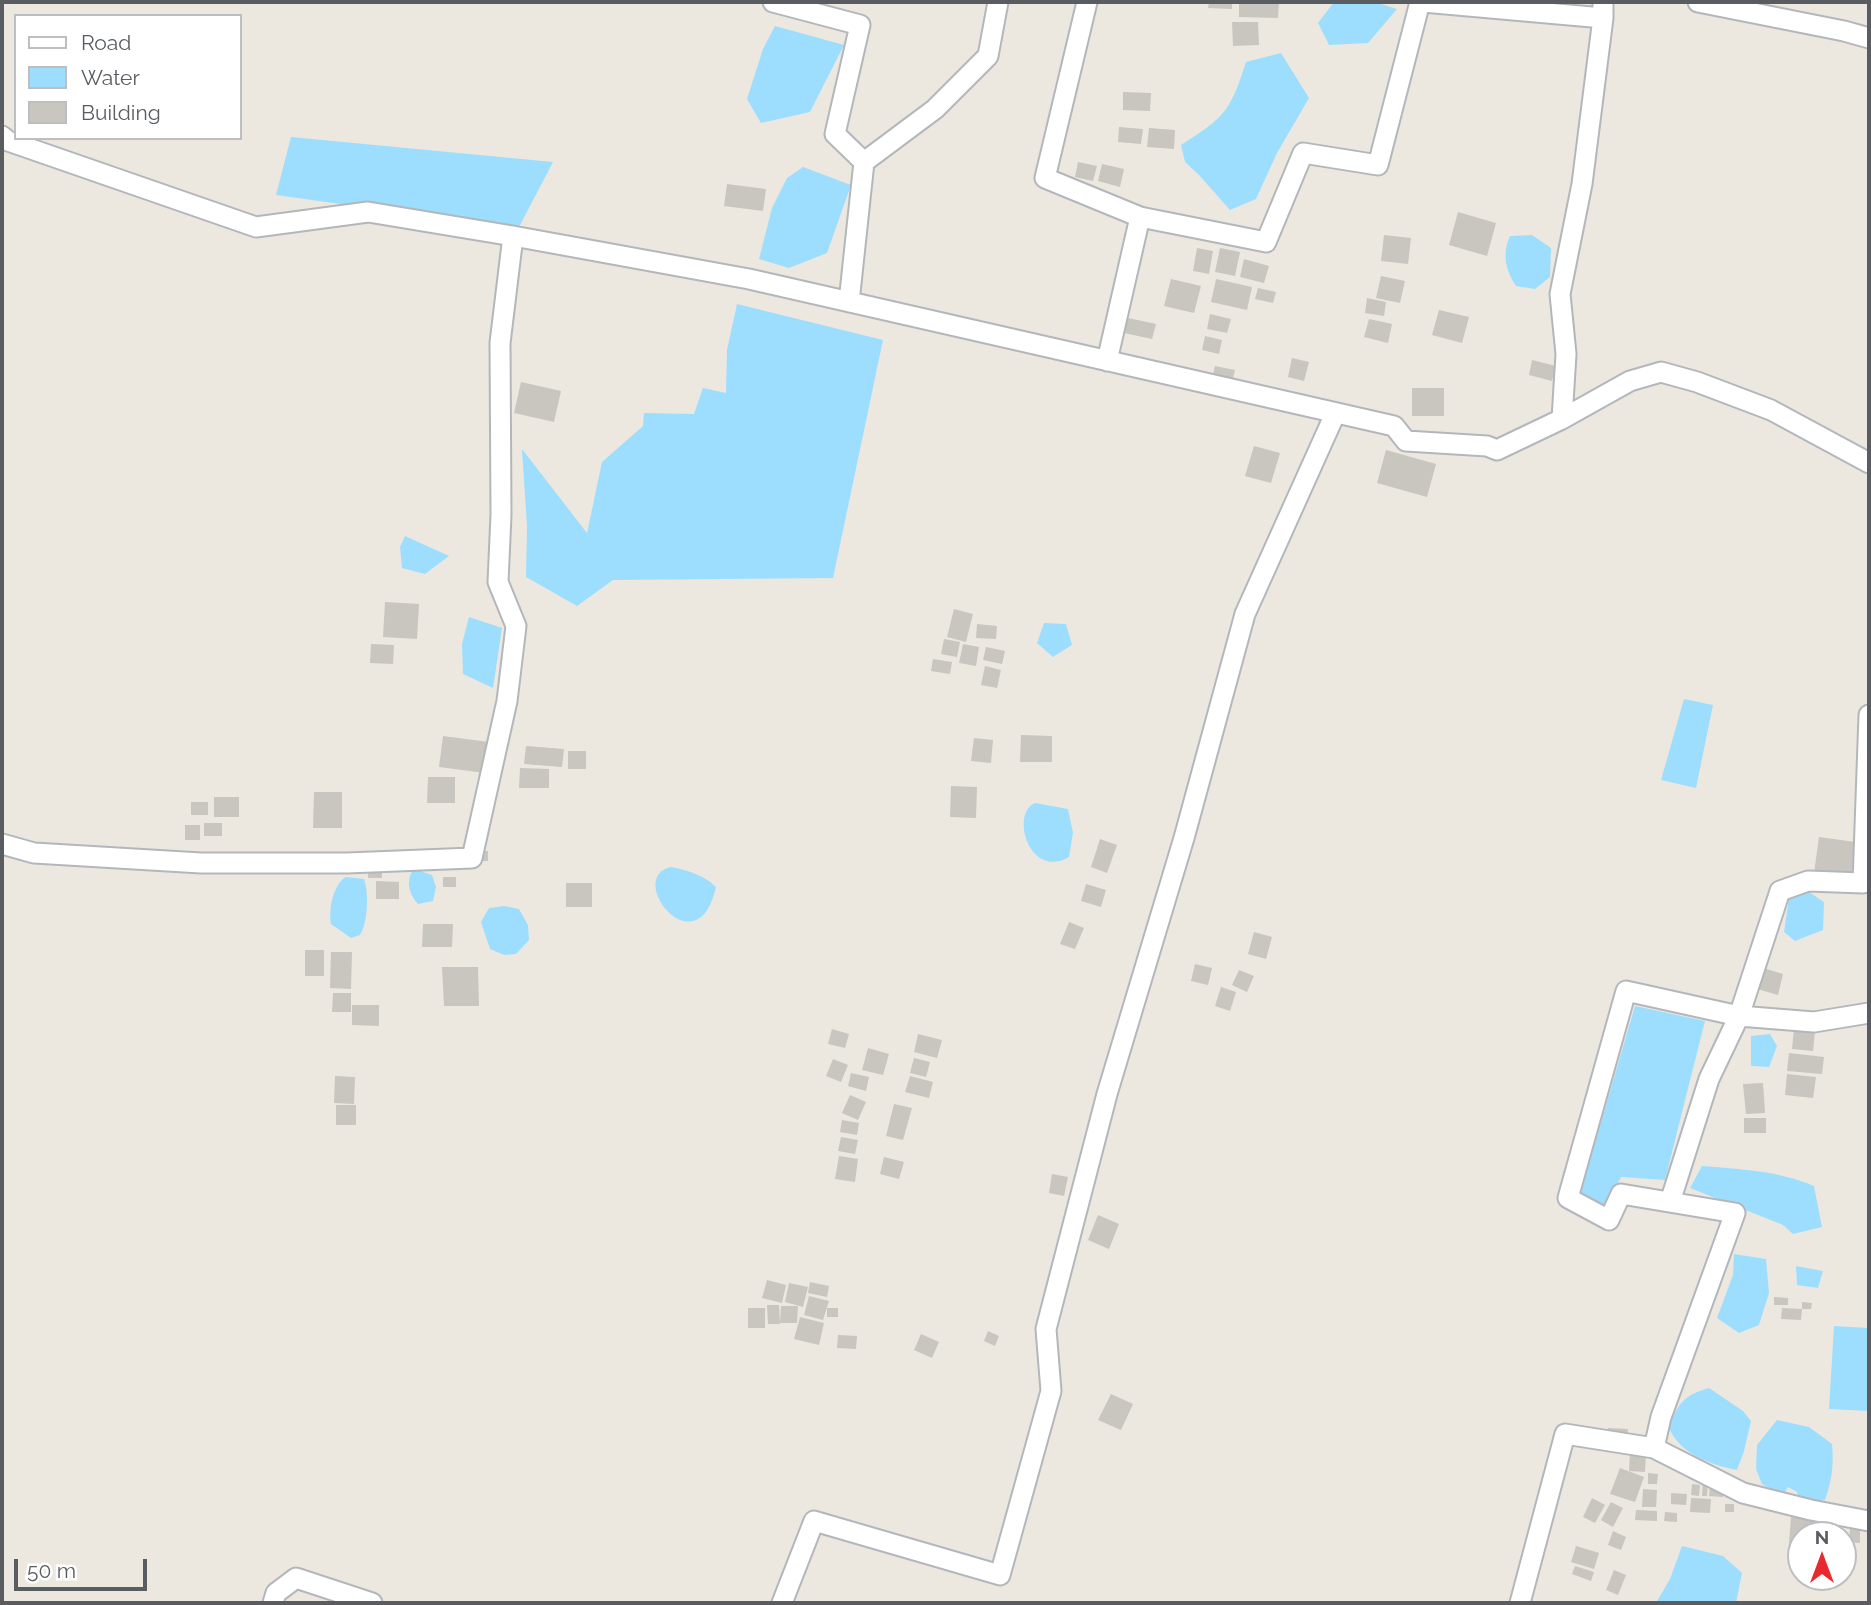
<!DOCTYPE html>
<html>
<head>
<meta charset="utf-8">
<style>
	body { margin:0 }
	#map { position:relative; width:1871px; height:1605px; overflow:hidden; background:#ece8e0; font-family:Raleway,sans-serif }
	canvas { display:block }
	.frame { position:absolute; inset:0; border:4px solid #595d61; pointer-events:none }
	.legend { position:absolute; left:14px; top:14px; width:228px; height:126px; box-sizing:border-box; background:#fff; border:2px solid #bdbec0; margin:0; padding:9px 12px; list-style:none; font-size:21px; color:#595d61 }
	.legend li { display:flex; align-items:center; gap:14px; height:35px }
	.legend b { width:35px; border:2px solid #bdbec0 }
	.north { position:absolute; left:1787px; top:1521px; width:70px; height:70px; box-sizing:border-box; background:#fff; border:2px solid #bdbec0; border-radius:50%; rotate:0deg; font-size:19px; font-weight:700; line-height:28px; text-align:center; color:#595d61 }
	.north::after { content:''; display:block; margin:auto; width:24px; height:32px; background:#e82a2e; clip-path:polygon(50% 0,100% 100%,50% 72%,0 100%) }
	.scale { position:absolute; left:14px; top:1559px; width:133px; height:32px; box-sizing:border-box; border:4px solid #595d61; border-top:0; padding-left:9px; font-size:21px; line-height:24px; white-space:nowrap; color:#595d61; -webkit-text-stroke:5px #fff; paint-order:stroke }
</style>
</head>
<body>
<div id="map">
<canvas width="1871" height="1605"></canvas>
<div class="frame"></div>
<ul class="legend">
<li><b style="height:9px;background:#fff"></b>Road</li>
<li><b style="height:19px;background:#9ddeff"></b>Water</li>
<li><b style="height:19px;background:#c9c5bf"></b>Building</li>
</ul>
<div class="north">N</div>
<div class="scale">50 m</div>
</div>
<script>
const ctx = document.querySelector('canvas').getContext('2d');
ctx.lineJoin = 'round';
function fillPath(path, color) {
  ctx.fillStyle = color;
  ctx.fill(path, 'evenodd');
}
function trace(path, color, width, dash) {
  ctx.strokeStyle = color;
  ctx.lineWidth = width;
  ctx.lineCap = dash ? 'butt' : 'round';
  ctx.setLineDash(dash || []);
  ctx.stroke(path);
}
fillPath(new Path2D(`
	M1334,2H1375L1397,9L1368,43L1329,45L1318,23Z
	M775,26L844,45L810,112L761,123L747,99L763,49Z
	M1281,53L1309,98L1277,153L1256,199L1230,210L1199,175L1185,162L1181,145C1225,117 1230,112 1246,62Z
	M291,137L553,162L518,229L276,195Z
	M803,167L851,185L827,253L789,268L759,259L772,208L787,178Z
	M1532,235L1551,248L1550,277L1535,289L1516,286C1505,270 1502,253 1510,236Z
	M737,304L883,340L833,578L613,580L577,606L526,577L527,527L522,449L587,533L602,462L643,426L644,413L694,414L703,388L726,393L727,350Z
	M405,536L449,556L425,574L402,568L400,547Z
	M469,617L502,628L493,688L463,674L462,644Z
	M1044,623L1066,624L1072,645L1053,657L1037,643Z
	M1684,699L1713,705L1696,788L1661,780Z
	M1035,803L1068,809L1073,833L1069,857C1029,880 1010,813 1035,803Z
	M671,867C687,870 704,875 716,887C697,971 624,877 671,867Z
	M412,871H420L432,875L436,887L433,901L418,904C409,894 406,883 412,871Z
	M346,877L364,879C369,893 368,922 360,935L351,938L331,924C328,911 333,884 346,877Z
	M1809,892L1824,902L1823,930L1795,941L1784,932L1789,898Z
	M504,906L519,909L528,925L529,940L516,954L504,955L490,949L481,922L489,908Z
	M1635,1006L1705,1021L1665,1180L1621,1177L1605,1205L1580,1194Z
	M1770,1034L1777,1046L1769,1067L1751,1066V1036Z
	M1702,1166C1740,1169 1779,1171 1814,1186L1822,1227L1793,1234L1783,1225L1690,1188Z
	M1734,1254L1766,1259L1769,1293L1759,1325L1739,1333L1717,1318L1733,1275Z
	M1796,1266L1823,1271L1818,1288L1797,1285Z
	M1834,1326L1869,1328V1411L1829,1409Z
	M1709,1388L1743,1411L1751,1421L1744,1451L1737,1470C1711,1465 1680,1454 1669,1428C1677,1404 1684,1395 1709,1388Z
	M1777,1420L1809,1427L1832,1444C1834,1465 1832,1480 1825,1500L1813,1502L1799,1500L1797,1492L1788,1487L1783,1496L1762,1484L1756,1469L1757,1445Z
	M1682,1546L1723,1556L1742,1573L1736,1603H1656L1670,1579Z`), '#9ddeff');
fillPath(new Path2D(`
	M1209,2H1232V9L1208,8Z
	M1239,2H1279L1278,18L1239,17Z
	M1232,22H1258L1259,45L1233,46Z
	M1123,92L1151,93L1150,111L1123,110Z
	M1119,127L1143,129L1141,144L1118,142Z
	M1149,128L1175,130L1174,149L1147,147Z
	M1078,162L1097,166L1093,181L1075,177Z
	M1102,164L1124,169L1120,187L1098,181Z
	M727,184L766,189L763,211L724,206Z
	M1458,212L1496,223L1487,256L1449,245Z
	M1384,235L1411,238L1408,264L1381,261Z
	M1197,248L1213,251L1209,274L1193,271Z
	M1220,248L1240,252L1235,276L1215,272Z
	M1244,259L1269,266L1264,283L1240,277Z
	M1381,276L1405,281L1400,303L1376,298Z
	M1171,279L1201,286L1194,313L1164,306Z
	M1216,279L1252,287L1247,310L1211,302Z
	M1258,288L1276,292L1273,303L1255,299Z
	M1367,298L1386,302L1384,316L1365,313Z
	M1439,310L1469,317L1462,343L1432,335Z
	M1210,314L1231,319L1227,333L1207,329Z
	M1128,318L1156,324L1152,339L1124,333Z
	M1369,319L1392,324L1388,343L1364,337Z
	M1205,336L1222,340L1219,354L1202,350Z
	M1292,358L1309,362L1304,381L1288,377Z
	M1532,360L1556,366L1552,381L1529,375Z
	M1215,366L1235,370L1232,382L1212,378Z
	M521,382L561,391L554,422L514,413Z
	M1412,388H1444V416H1412Z
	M1254,446L1280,453L1271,483L1245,476Z
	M1386,450L1436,464L1427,497L1377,483Z
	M385,602L419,604L417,639L383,637Z
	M954,609L973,614L966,642L947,637Z
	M977,624L997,626L996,639L976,638Z
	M944,639L960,642L957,657L941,654Z
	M371,644L394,645L393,664L370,663Z
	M963,644L979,647L976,666L959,663Z
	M986,647L1005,651L1002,664L983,660Z
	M933,659L952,662L950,674L931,671Z
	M985,666L1001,670L997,688L981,685Z
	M1021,735L1052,736V762H1020Z
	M443,736L489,742L485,773L439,767Z
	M974,738L993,740L991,763L971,761Z
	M526,746L564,749L562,767L524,764Z
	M568,751H586V769H568Z
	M520,768L549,769V788H519Z
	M428,777H455V803H427Z
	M951,786L977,787L976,818L950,817Z
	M314,792H342V828H313Z
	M214,797H239V817H214Z
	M191,802H208V815H191Z
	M204,823H222V836H204Z
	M185,825H200V840H185Z
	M1819,837L1855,842L1851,877L1814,873Z
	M1100,839L1117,845L1107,873L1091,867Z
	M475,851H488V861H475Z
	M368,865H382V878H368Z
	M443,877H456V887H443Z
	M376,881L399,882V899H376Z
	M566,883H592V907H566Z
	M1086,884L1106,890L1101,907L1081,901Z
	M1069,922L1084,928L1075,949L1060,944Z
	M423,924H453L452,947H422Z
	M1254,932L1272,937L1266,959L1248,954Z
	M305,950H324V976H305Z
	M331,952H352L351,989L330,988Z
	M1195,964L1212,968L1208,985L1191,981Z
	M442,967H478L479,1006H444Z
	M1760,967L1783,974L1778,995L1754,988Z
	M1239,970L1254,976L1247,992L1232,985Z
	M1221,987L1236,992L1230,1011L1215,1006Z
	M333,993H351V1012H332Z
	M352,1005H379V1026L352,1025Z
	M832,1029L849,1034L845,1048L828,1044Z
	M1794,1029L1815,1031L1813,1051L1792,1049Z
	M918,1034L942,1040L937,1058L914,1052Z
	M868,1048L889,1054L883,1075L862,1070Z
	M1789,1053L1824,1057L1822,1074L1787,1071Z
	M914,1058L930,1062L926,1077L910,1073Z
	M833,1059L848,1065L841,1082L826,1076Z
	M851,1073L869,1077L866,1091L848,1086Z
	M1787,1074L1816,1077L1813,1098L1785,1095Z
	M335,1076L355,1077L354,1104L334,1103Z
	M910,1076L933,1082L929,1098L905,1092Z
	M1763,1083L1765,1113L1746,1114L1743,1084Z
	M850,1095L866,1102L858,1120L842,1113Z
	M894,1104L912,1108L903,1140L886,1136Z
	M336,1105H356V1125H336Z
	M1744,1118H1766V1133H1744Z
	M842,1120L859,1123L857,1135L840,1132Z
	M841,1137L858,1140L855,1154L838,1151Z
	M839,1156L858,1159L855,1182L835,1179Z
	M884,1157L904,1162L899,1179L880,1174Z
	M1052,1174L1068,1177L1064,1196L1049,1193Z
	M1098,1215L1119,1224L1109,1249L1088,1240Z
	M767,1280L786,1285L782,1303L762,1298Z
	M810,1282L829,1286L827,1297L808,1293Z
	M789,1283L808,1287L803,1307L785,1302Z
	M809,1296L829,1301L823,1320L804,1315Z
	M1774,1297L1788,1298V1305H1774Z
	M1802,1302L1812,1303L1811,1309H1802Z
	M767,1305H779L780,1324H768Z
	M781,1306H798L797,1323H780Z
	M748,1308H765V1328H748Z
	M827,1308H838V1317H827Z
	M1782,1308L1802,1309L1801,1320L1781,1319Z
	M800,1317L824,1323L819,1345L794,1339Z
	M988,1331L999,1336L995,1346L984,1341Z
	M921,1334L939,1342L932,1358L914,1350Z
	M838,1335L857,1336L856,1349L837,1348Z
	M1111,1394L1133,1404L1121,1430L1098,1420Z
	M1608,1428L1628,1429L1627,1438L1607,1437Z
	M1630,1452L1646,1453L1645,1472L1629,1471Z
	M1620,1468L1644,1477L1635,1502L1610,1494Z
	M1648,1473L1658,1474L1657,1484H1648Z
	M1703,1481H1708L1707,1496H1702Z
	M1692,1484L1700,1485L1699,1496L1691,1495Z
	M1710,1484L1723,1485V1497L1709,1496Z
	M1643,1489L1657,1490L1656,1507H1642Z
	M1671,1493L1687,1494L1686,1505L1671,1504Z
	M1592,1498L1605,1505L1595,1523L1583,1517Z
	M1691,1498L1711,1499L1710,1513L1690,1512Z
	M1611,1502L1623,1508L1613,1527L1601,1520Z
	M1725,1504H1734V1512H1725Z
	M1636,1510L1657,1511V1521L1635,1520Z
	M1665,1512L1677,1513V1522L1664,1521Z
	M1791,1517L1814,1519L1812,1535H1801V1544L1789,1543Z
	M1850,1528L1860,1529V1543L1849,1542Z
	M1613,1531L1626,1537L1621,1550L1608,1545Z
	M1576,1546L1599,1553L1594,1569L1571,1562Z
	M1797,1561H1801V1573L1797,1572Z
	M1575,1566L1594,1572L1591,1581L1572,1574Z
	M1614,1570L1626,1575L1618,1595L1606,1590Z`), '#c9c5bf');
const street = new Path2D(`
	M773,2L860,25L835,134L864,162L935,109L988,56L998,2
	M1087,2L1045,178L1140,217L1266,242L1303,153L1378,165L1420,2
	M1423,2L1603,18V2
	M1698,2L1844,31L1869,38
	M2,136L8,141L256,227L368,212L513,236L749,279L1394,426L1406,441L1487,446L1497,450L1562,419L1630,381L1661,372L1697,382L1771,410L1869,463
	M849,302L864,162
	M1107,361L1140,217
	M1562,419L1566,354L1560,294L1582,184L1603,18
	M2,844L34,853L201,863H347L472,858L507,701L516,626L498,582L501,515L500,343L513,236
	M1670,1202L1709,1079L1739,1016L1814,1022L1869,1013
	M1654,1448L1743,1493L1811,1510L1869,1521
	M273,1603L276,1593L296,1578L372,1603
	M782,1603L814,1521L1000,1575L1051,1391L1046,1329L1107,1094L1184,838L1245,614L1335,414
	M1520,1603L1565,1434L1654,1448L1661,1417L1735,1213L1621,1194L1609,1220L1568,1198L1626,991L1739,1016L1780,891L1808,881L1863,883L1869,715`);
trace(street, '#b3b7bb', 23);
trace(street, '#fff', 19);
</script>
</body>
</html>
